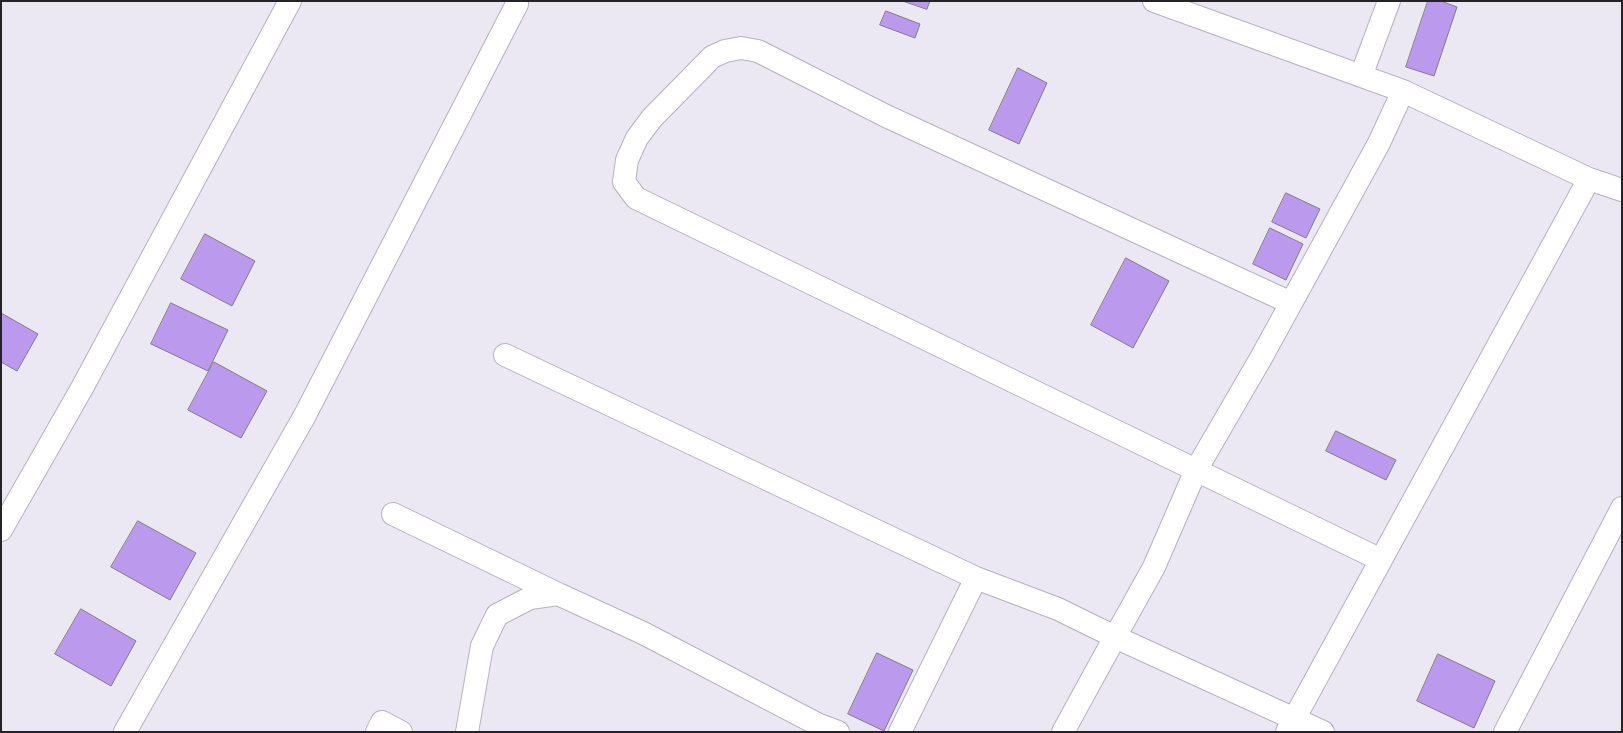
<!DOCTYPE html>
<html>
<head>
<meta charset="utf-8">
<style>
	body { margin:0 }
	#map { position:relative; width:1623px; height:733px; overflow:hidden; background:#ebe7f3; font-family:"Roboto Condensed",sans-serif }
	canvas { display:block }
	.frame { position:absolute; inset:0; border:2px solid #252328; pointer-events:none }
</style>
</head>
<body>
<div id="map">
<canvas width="1623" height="733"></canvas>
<div class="frame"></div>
</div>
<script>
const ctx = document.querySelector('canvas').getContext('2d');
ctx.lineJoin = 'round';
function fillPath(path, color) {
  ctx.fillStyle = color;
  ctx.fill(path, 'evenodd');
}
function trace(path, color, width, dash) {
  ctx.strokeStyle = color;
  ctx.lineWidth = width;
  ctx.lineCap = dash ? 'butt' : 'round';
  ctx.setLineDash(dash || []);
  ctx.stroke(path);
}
const building = new Path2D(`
	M903,1H930L927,9Z
	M1428,1H1441L1457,7L1434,76L1406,67Z
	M886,11L920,24L915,38L880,25Z
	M1018,68L1047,83L1019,144L989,130Z
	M1286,193L1320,209L1306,238L1272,222Z
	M1270,228L1303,244L1286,280L1253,264Z
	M205,234L255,261L232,306L181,279Z
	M1126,258L1169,281L1133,348L1091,325Z
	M171,303L228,330L208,371L151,344Z
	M1,313L38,334L17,371L1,362Z
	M214,362L267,391L241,438L188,410Z
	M1336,431L1396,460L1386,480L1326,451Z
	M138,521L196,553L170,600L111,567Z
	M81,609L136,641L111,686L55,654Z
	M877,653L913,670L884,731L848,714Z
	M1438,654L1495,681L1474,728L1417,701Z`);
fillPath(building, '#bb99ed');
trace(building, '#807c87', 1);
const minor = new Path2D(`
	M1154,1L1403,91L1589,179L1287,732
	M1361,76L1389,1
	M1589,179L1622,190
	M1291,303L886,116L758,51L741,48L725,51L712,57L652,118L637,138L627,160L624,182L636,198L1381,560
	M505,355L976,578
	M393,514L558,594
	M1,530L82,388L290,1
	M125,732L304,417L517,4V1
	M377,732L382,722L401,732
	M467,732L482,646L497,615L530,598L558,594L643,633L817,724L838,732
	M900,732L976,578L1058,609L1115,637L1154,567L1196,470L1261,358L1379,143L1403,91
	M1063,732L1115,637L1323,732
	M1505,732L1622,508`);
trace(minor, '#b6b2be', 24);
trace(minor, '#fff', 22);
</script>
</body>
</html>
